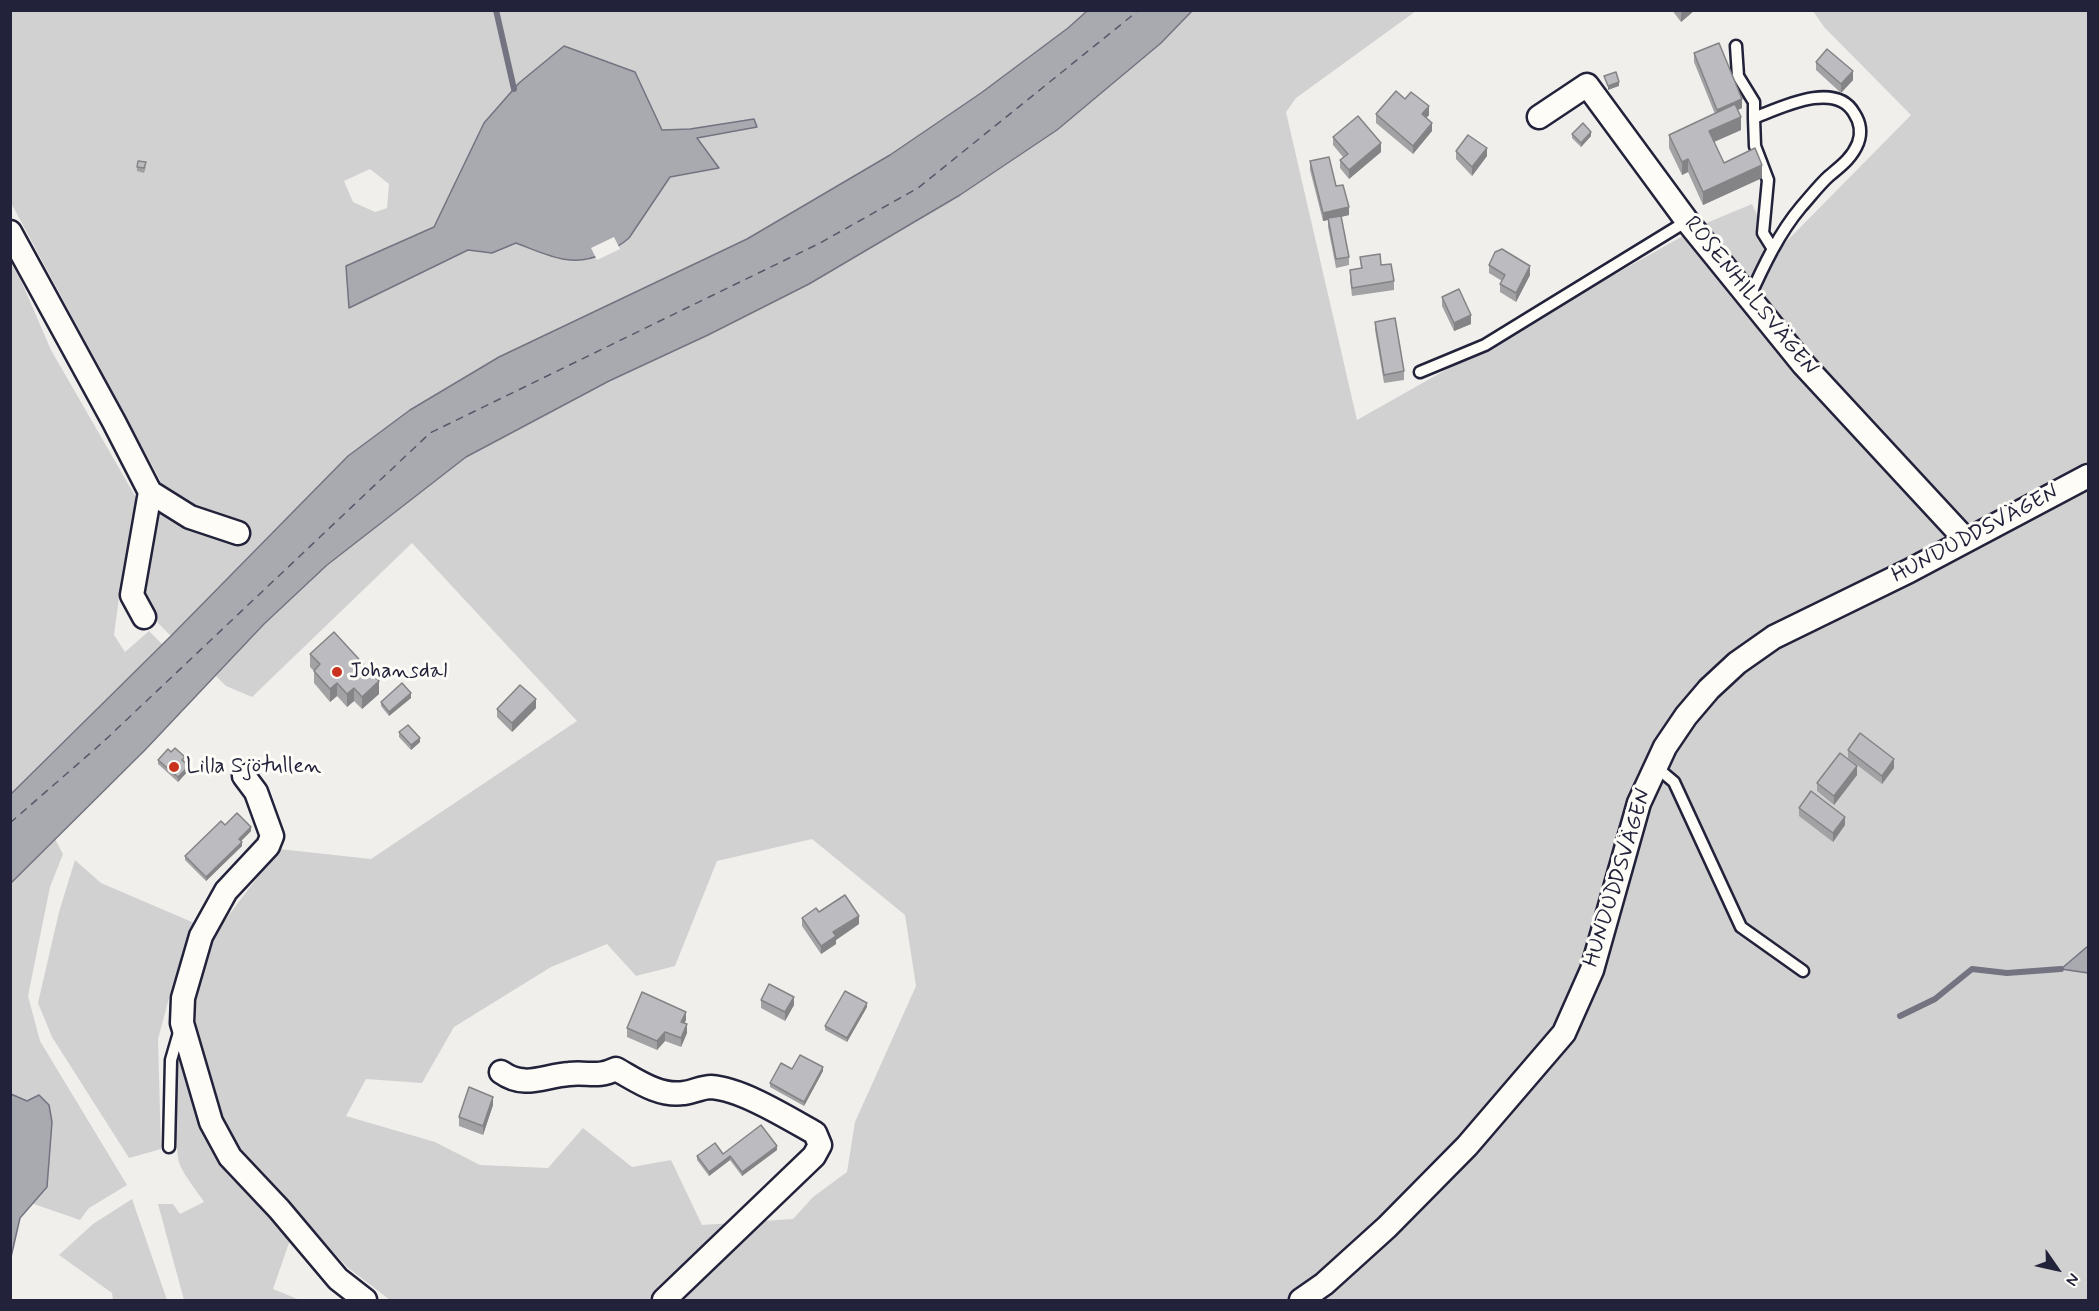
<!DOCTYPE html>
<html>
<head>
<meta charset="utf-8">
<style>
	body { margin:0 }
	#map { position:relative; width:2099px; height:1311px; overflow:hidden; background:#f0efec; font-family:Mynerve,sans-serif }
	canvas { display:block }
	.frame { position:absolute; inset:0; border:12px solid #22223b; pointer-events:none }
	.north { position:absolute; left:2027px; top:1239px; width:60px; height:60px; -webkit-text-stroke:4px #fdfcf7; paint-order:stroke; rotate:124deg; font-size:16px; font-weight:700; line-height:24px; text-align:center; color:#22223b }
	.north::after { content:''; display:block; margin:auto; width:21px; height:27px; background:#22223b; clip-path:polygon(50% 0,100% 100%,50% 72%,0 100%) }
</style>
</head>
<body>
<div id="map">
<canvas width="2099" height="1311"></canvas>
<div class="frame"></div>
<div class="north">N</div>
</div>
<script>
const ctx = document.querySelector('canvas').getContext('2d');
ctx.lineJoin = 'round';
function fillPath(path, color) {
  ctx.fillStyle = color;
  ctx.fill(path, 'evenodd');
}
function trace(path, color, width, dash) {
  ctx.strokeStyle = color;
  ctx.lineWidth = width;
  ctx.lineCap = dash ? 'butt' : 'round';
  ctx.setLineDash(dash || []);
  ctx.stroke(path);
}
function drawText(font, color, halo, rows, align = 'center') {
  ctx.font = font + ' Mynerve,sans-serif';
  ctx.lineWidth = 6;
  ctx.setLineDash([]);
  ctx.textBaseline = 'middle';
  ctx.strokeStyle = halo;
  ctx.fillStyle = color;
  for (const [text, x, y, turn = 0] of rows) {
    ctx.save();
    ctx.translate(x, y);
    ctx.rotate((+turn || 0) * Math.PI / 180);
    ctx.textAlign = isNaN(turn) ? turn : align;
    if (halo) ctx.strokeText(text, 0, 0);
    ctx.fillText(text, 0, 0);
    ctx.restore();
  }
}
fillPath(new Path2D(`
	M10,11H1087L1068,28L981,93L890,155L747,239L499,357L410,410L348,456L171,636L158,623L146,595L138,589L160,480L11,203ZM370,169L389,184L387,208L375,212L353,202L344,181Z
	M1192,11H1416L1296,98L1286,112L1357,420L1704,224L1752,204L1775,253L1911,115L1824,27L1813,11H2088V1300H390L347,1267L229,1137L199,1066L194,994L206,945L279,849L371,859L577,721L412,543L252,697L226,686L216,676L264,624L327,565L466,457L609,381L708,335L809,284L960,195L1057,130L1161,43ZM812,839L905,915L916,986L855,1122L847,1172L813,1197L793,1219L702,1225L671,1160L632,1167L583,1128L548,1168L480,1165L435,1142L346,1116L366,1079L422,1083L454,1027L551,967L607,944L636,976L675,966L717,861Z
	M10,255L51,350L138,501L123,568L114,635L125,652L149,631L162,644L11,794Z
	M55,839L63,854L50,887L28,996L40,1041L127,1185L89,1208L80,1220L31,1203L47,1187L52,1122L27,1101L11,1094V883Z
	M75,860L101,883L199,925L173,983L158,1039L161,1149L129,1158L52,1037L38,1003L59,912Z
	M180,1053L183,1056L195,1109L214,1150L290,1240L273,1289L300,1300H184L158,1204H173L180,1214L204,1202C197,1191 182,1173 179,1162C175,1143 173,1070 180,1053Z
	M132,1199L167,1300H113L112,1293L59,1255L93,1224Z`), '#d2d1d1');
const water = new Path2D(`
	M1087,11H1192L1161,43L1057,130L960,195L809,284L708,335L609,381L466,457L327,565L264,624L145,750L11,883V794L171,636L348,456L410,410L499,357L747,239L890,155L981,93L1068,28Z
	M564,46L635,72L662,130L690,129L754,119L757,127L697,138L719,168L670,177L629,238C621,245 614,249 605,253C572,269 548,255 516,243L492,253L468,250L349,308L346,266L434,227L484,123L519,83Z
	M2088,946V973L2061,969Z
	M11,1094L27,1101L39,1095L49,1105L52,1122L47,1187L20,1218L11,1257Z`);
fillPath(water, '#a9a9b0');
trace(water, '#737381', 1.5);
fillPath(new Path2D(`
	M614,237L620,249L597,260L591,248Z`), '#f0efec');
trace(new Path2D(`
	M496,10L514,89
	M1900,1016L1935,999L1972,969L2007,973L2061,969`), '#737381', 6);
trace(new Path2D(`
	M10,823L103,742L430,433L820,243L918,188L1139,10`), '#58586a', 1.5, [8, 6]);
const service = new Path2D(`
	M1736,46L1738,76L1754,102V118
	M1749,298C1763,267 1779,233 1801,207C1810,197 1819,185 1829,176C1841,166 1852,158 1858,143C1862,132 1860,122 1854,113C1835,80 1780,108 1754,118L1755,146L1768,180L1763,233L1773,249
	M1420,372L1485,345L1687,221
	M1655,766L1674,782L1741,927L1803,971
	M169,1147L171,1060L180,1029`);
const minor = new Path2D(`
	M1539,117L1587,85L1687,221L1803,364L1966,540
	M10,232L114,422L150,492L132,595L144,617
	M150,492L190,517L238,533
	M244,776L256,792L272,836L268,846L226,891L201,936L183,998L182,1023L211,1122L230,1157L279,1209L338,1279L365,1300
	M501,1072C525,1089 543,1076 569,1074C589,1072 597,1078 616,1069C636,1080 659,1097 684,1093C693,1092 702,1087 711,1087C742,1089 788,1118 815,1133L820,1145L814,1156L664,1300
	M1301,1300L1324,1284L1387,1227L1467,1146L1564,1033L1592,970L1639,803L1665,747L1686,716L1709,689L1737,663L1774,637L1909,571L2088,476`);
trace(service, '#22223b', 15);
trace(minor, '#22223b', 27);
trace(service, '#fdfcf7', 10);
trace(minor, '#fdfcf7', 22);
fillPath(new Path2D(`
	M1672,10H1695L1681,22Z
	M1694,53L1742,108L1738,110L1741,130L1714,142L1724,163L1762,178L1703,205L1688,172L1682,175L1669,148V135L1715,114L1694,62Z
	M1816,62L1853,80L1841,93L1816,70Z
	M1405,99L1429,115L1426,118L1432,131L1413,154L1376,123V114Z
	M1572,134L1591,136L1581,147L1572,138Z
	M1333,137L1381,152L1349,179L1340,168V160L1343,157L1333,145Z
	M1456,151L1487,156L1472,176L1456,159Z
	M1310,161L1336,186L1349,215L1341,217L1349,257V265L1336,268L1328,227V220L1323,221L1310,170Z
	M137,167H146L144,173L137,171Z
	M1360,257L1381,265L1394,281V290L1352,296L1350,279V270L1361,269Z
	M1489,265L1530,275L1516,302L1500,292V284L1502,281L1489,273Z
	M1442,297L1471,324L1454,331L1442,306Z
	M1375,322L1404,371V380L1384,383L1375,330Z
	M310,654L379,694L362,709L354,701L347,707L337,696L330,702L314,683V671L310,667Z
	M411,698L389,716L381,706V702Z
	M536,708L512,732L497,717V709Z
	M399,732L420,742L411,750L399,737Z
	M1848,750L1894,768L1882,784L1848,758Z
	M171,752L185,761V762L189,770L178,782L158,764V760Z
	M1857,775L1834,805L1817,791V783Z
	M1799,808L1845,825L1833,842L1799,816Z
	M225,825L251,831L241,841L242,846L206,881L185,860V856Z
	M819,912L859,924L836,940V944L821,954L802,926V918Z
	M761,1000L794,1005L785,1021L761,1008Z
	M867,1007L847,1042L825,1030V1026Z
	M686,1020L684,1023L687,1033L681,1047L665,1041L657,1050L627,1037V1028Z
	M792,1069L823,1071L804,1106L770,1087V1083Z
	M493,1105L483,1135L459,1126V1117Z
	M777,1150L742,1176L730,1160L709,1176L697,1160V1156Z`), '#a2a2a5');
fillPath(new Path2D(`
	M1684,10H1695L1681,22V13Z
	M1853,71V80L1841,93V84Z
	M1619,82V86L1608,90V86Z
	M1742,99V108L1717,119V110Z
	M1429,106V115L1422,122V114Z
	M1741,117V130L1709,144V131Z
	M1432,123V131L1413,154V146Z
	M1591,132V136L1581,147V143Z
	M1381,143V152L1349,179V170Z
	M1487,148V156L1472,176V167Z
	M1688,159V172L1682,175V162Z
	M1762,165V178L1703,205V192Z
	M1349,207V215L1323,221V213Z
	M1530,266V275L1516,302V293Z
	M1471,315V324L1454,331V323Z
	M379,681V694L362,709V697Z
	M337,683V696L330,702V689Z
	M354,688V701L347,707V694Z
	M411,693V698L389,716V712Z
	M536,699V708L512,732V723Z
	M420,738V742L411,750V745Z
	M1894,759V768L1882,784V776Z
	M189,766V770L178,782V777Z
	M1857,766V775L1834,805V796Z
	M1845,817V825L1833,842V833Z
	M251,827V831L239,843V839Z
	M242,842V846L206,881V877Z
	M859,916V924L836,940V944L821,954V946L833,932Z
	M794,997V1005L785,1021V1012Z
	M867,1003V1007L847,1042V1038Z
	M686,1012V1020L681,1030V1022Z
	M687,1024V1033L681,1047V1038Z
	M665,1032V1041L657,1050V1041Z
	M823,1067V1071L804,1106V1102Z
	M493,1097V1105L483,1135V1126Z
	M777,1146V1150L742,1176V1172Z
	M730,1156V1160L709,1176V1172Z`), '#848486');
const building = new Path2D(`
	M1719,43L1742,99L1717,110L1694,53Z
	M1827,49L1853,71L1841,84L1816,62Z
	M1616,72L1619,82L1608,86L1604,76Z
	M1396,91L1405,99L1411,92L1429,106L1422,114L1432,123L1413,146L1376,114Z
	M1735,104L1741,117L1709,131L1724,163L1755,148L1762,165L1703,192L1688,159L1682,162L1669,135Z
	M1358,116L1381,143L1349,170L1340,160L1348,154L1333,137Z
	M1583,123L1591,132L1581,143L1572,134Z
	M1468,135L1487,148L1472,167L1456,151Z
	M1329,157L1336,186L1343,185L1349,207L1323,213L1310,161Z
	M138,161L146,162L144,168L137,167Z
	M1341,216L1349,257L1336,259L1328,218Z
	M1502,249L1530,266L1516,293L1500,284L1505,275L1489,265L1495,252Z
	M1380,254L1381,265L1391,264L1394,281L1352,288L1350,270L1362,268L1360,257Z
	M1459,289L1471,315L1454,323L1442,297Z
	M1395,318L1404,371L1384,375L1375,322Z
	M334,632L379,681L362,697L354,688L347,694L337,683L330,689L314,671L320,664L310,654Z
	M402,683L411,693L389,712L381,702Z
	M520,685L536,699L512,723L497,709Z
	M408,725L420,738L411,745L399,732Z
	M1860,733L1894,759L1882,776L1848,750Z
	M175,748L185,757L182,760L189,766L178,777L158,760L168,749L171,752Z
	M1840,753L1857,766L1834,796L1817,783Z
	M1811,791L1845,817L1833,833L1799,808Z
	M237,813L251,827L239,839L242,842L206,877L185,856L221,821L225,825Z
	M845,895L859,916L833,932L836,936L821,946L802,918L816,908L819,912Z
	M769,984L794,997L785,1012L761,1000Z
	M845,991L867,1003L847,1038L825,1026Z
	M642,992L686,1012L681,1022L687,1024L681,1038L665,1032L657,1041L627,1028Z
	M800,1055L823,1067L804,1102L770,1083L781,1063L792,1069Z
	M469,1087L493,1097L483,1126L459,1117Z
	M761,1125L777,1146L742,1172L730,1156L709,1172L697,1156L715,1143L723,1154Z`);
fillPath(building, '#bcbcc0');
trace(building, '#848486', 1.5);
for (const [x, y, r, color] of [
	[337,672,6,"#c8321e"],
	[174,767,6,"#c8321e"]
]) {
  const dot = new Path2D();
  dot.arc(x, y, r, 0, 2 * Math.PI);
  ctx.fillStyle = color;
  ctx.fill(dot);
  trace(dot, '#fdfcf7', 2);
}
drawText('22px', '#22223b', '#fdfcf7', [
	["ROSENHILLSVÄGEN",1750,297,51],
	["HUNDUDDSVÄGEN",1976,535,-28],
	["HUNDUDDSVÄGEN",1619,878,-73]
]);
drawText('22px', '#22223b', '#fdfcf7', [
	["Johansdal",349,672],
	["Lilla Sjötullen",186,767]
], 'left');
</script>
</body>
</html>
